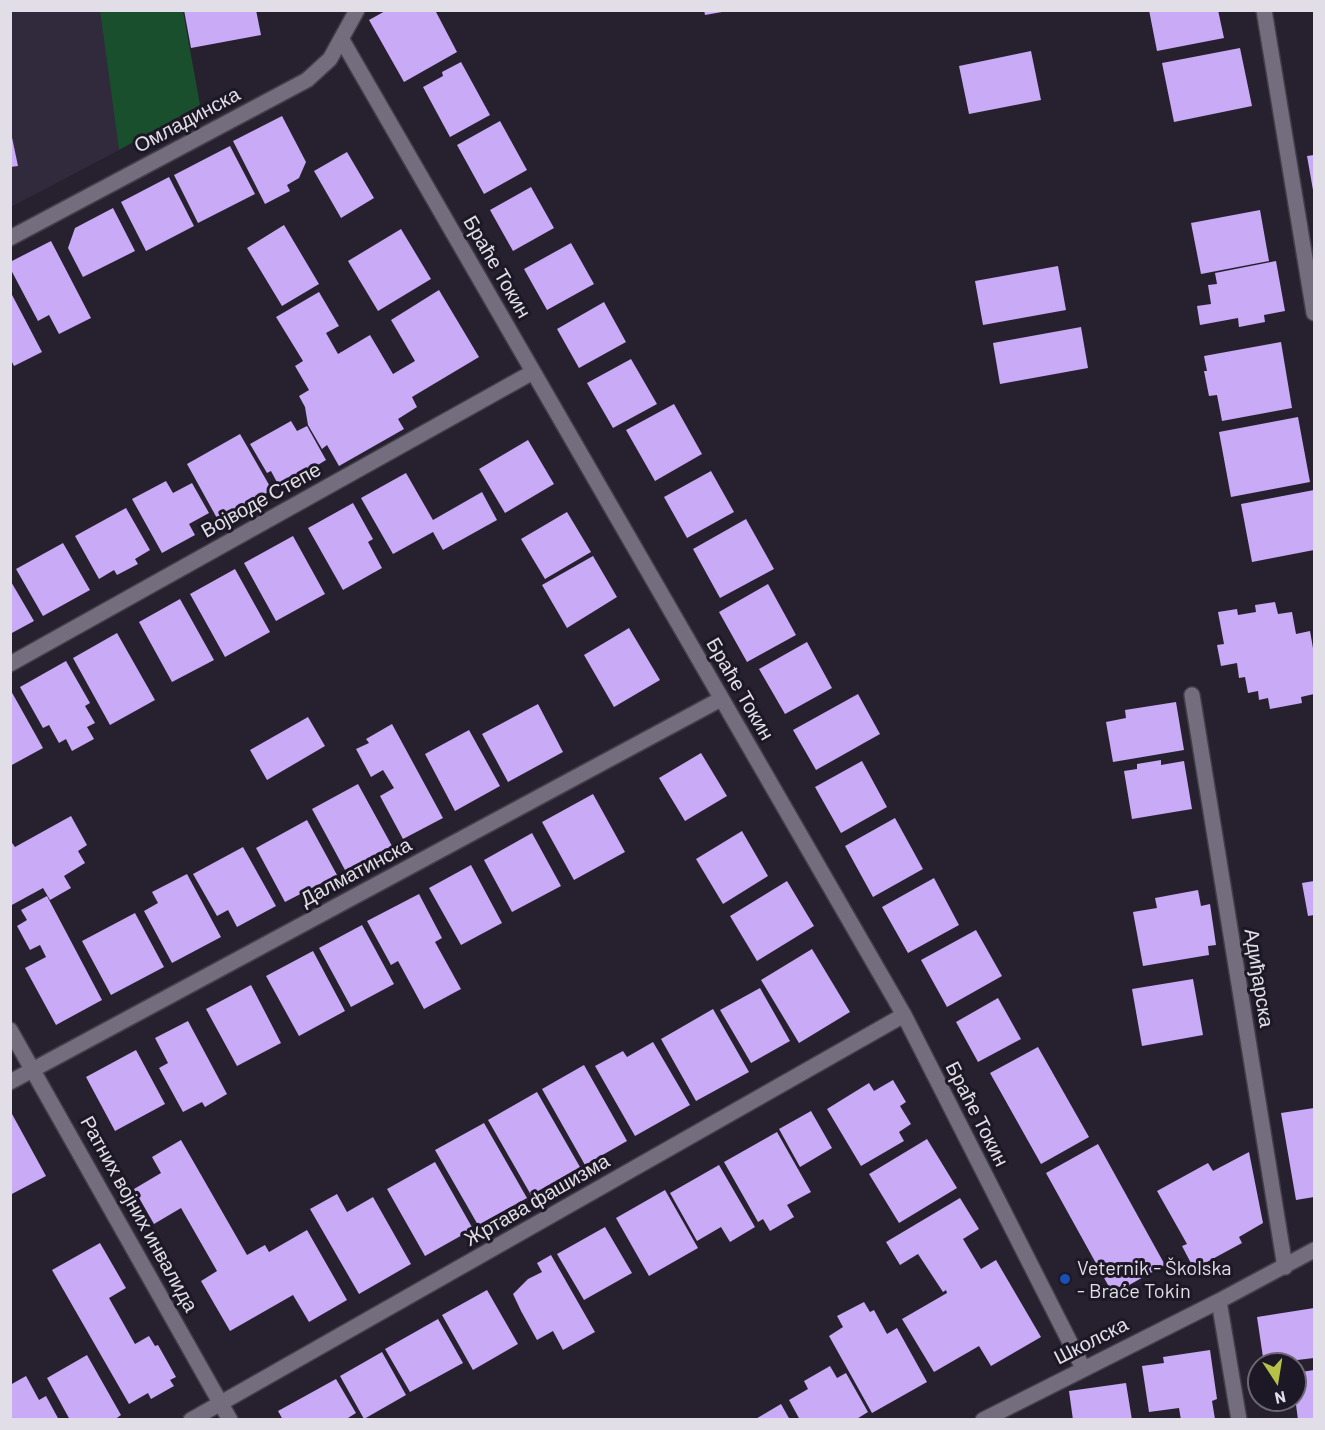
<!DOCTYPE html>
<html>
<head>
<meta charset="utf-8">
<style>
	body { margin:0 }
	#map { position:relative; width:1325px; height:1430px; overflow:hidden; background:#27212f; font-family:Barlow,sans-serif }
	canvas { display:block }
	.frame { position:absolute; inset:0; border:12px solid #e2dee8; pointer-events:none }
	.north { position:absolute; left:1247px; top:1352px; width:60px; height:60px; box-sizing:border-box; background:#1d1825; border:2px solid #6c6773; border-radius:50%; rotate:168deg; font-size:16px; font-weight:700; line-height:24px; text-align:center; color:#e2dee8 }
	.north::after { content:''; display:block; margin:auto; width:21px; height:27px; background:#b7c148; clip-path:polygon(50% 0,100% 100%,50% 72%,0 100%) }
</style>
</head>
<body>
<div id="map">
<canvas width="1325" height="1430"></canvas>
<div class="frame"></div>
<div class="north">N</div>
</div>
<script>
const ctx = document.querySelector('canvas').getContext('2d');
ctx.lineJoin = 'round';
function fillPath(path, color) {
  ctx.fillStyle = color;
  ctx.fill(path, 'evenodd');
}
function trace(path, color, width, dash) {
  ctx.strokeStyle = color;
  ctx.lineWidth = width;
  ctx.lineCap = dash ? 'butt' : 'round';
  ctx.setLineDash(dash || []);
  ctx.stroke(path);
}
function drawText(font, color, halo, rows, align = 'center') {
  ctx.font = font + ' Barlow,sans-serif';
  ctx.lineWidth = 6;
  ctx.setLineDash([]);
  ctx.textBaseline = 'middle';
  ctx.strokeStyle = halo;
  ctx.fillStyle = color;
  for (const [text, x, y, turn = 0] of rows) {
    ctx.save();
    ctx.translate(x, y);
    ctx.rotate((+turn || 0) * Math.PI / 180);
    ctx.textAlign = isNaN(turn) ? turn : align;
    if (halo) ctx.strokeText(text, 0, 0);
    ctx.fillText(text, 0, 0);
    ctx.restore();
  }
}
fillPath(new Path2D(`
	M11,11H100L119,150L11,207Z`), '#312a3c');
fillPath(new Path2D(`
	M100,11H183L200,105L119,150Z`), '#1a4f2e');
fillPath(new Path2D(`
	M184,10H256L261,35L191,48Z
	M387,10H435L457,52L404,82L369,20Z
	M704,10H722V12L705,15Z
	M1149,10H1218L1224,38L1157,51Z
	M1240,48L1252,106L1174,122L1162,63Z
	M1031,51L1041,100L969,114L959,66Z
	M461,62L490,115L450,137L423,87L443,76L442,72Z
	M282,116L306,162L299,178L287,185L290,191L265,204L233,141Z
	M500,121L527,170L484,194L457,145Z
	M10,128L18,166L10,167Z
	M230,146L255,194L198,223L174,175Z
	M347,152L374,198L341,218L314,171Z
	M1314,155V189L1313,190L1307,156Z
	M169,177L194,226L146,251L121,202Z
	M531,187L554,228L513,251L490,210Z
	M113,208L135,251L83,277L68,248L75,228Z
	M1260,210L1269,261L1201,274L1191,223Z
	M284,225L319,284L282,306L247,248Z
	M401,229L431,279L378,311L348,261Z
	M51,241L91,318L59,334L49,315L38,321L10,268V262Z
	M571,243L594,284L547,310L524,269Z
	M1276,261L1285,311L1264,315L1265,322L1239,327L1238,318L1200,325L1197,306L1211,304L1208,285L1217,284L1215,273Z
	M1058,266L1066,310L983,325L975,281Z
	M439,290L479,357L412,397L417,407L398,419L404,429L339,466L327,445L322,449L308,425L305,407L299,396L309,390L295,366L303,361L276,317L319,292L339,326L326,333L338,354L370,335L393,374L415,361L391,320Z
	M10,291L42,352L14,366L10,358Z
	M604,302L626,342L579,368L557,329Z
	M1081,327L1088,368L1000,384L993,343Z
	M1281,342L1292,408L1222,421L1217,395L1209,396L1204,371H1207L1204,356Z
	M631,359L657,404L613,428L587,383Z
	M674,404L702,454L655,481L626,430Z
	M1298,417L1310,482L1231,497L1219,432Z
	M291,421L297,431L307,426L326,460L280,488L271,471L267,473L250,444Z
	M240,434L272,490L218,520L187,464Z
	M528,440L554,484L505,513L479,469Z
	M711,471L734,512L687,538L664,497Z
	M406,473L433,520L482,492L497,520L443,550L433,532L393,554L361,498Z
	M166,481L173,493L192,483L209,513L189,524L195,535L162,553L132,499Z
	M1314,490V550L1252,562L1241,504Z
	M353,503L373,539L368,542L382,568L343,590L308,528Z
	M126,508L150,550L135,559L138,564L117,575L114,570L99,579L75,536Z
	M567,512L591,552L545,579L521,539Z
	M746,519L774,569L720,598L693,549Z
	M293,536L325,594L276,621L244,563Z
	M63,543L90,590L43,616L16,569Z
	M593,556L617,597L567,628L542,585Z
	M235,569L270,632L225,657L190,594Z
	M10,580L34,621L10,634Z
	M768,584L796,635L747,662L719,612Z
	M180,599L214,660L172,682L139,622Z
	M1275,602L1278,614L1292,612L1296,634L1310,631L1314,654V694L1301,697L1302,703L1270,709L1268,698L1259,700L1258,691L1248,693L1245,677L1239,678L1237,663L1221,666L1217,645L1224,644L1218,612L1237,609L1238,615L1256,612L1255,605Z
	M629,628L660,680L614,707L584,655Z
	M117,633L155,700L110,725L73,658Z
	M807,642L832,688L785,714L759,669Z
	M66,661L90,703L85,706L95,723L87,727L94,739L72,751L66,739L59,743L49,725L43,728L20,687Z
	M10,689L43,748L10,766Z
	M858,694L880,734L816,770L793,730Z
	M1176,702L1184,750L1113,762L1106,722L1126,718L1125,710Z
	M538,704L563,752L508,782L482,734Z
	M308,717L325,746L267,780L250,750Z
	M392,724L443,818L403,839L380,796L394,788L383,770L371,777L356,749L369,743L366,739Z
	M469,730L500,786L455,811L425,754Z
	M701,753L727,796L685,821L659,778Z
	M1161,760V765L1184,761L1192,809L1132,819L1124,771L1137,769V764Z
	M862,761L887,807L841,833L815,787Z
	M358,784L392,846L345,870L312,809Z
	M593,794L625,852L574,880L542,822Z
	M71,816L87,845L78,851L85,863L64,876L71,888L50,900L43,888L10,906V840L15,847Z
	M895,818L923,869L873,897L845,846Z
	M307,820L337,875L285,902L256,848Z
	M742,831L768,876L723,904L696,859Z
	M532,833L561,886L512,912L484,860Z
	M243,847L276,906L237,927L228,910L217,916L193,874Z
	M471,865L502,923L461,945L429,888Z
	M187,874L221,937L172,963L144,911L158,903L152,892Z
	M934,878L959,925L908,953L882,907Z
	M787,881L814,926L757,961L730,916Z
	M1314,881V915L1308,916L1302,883Z
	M1198,890L1201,906L1210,904L1216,945L1208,946L1209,955L1143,966L1133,912L1157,908L1155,898Z
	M419,894L442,938L435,942L461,989L424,1009L398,961L391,965L367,921Z
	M47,896L102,1000L56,1025L25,968L46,957L40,945L30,950L17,926L27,920L21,910Z
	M135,913L164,967L111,995L82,941Z
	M362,925L394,984L351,1007L319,948Z
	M976,930L1002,976L947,1007L921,960Z
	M812,949L850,1012L799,1043L761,980Z
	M313,951L345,1011L299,1036L266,976Z
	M1193,979L1203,1035L1142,1046L1132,989Z
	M251,985L281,1043L237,1066L206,1009Z
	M760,988L790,1041L751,1063L720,1010Z
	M998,998L1021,1039L978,1062L956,1022Z
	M713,1009L749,1072L696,1101L661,1039Z
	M188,1021L227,1094L205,1107L202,1102L183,1112L159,1068L168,1063L155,1038Z
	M653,1042L690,1105L635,1136L595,1066L623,1051L627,1057Z
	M1038,1047L1089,1137L1041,1164L990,1073Z
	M136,1050L165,1104L115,1131L86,1077Z
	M584,1065L627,1141L585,1165L542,1089Z
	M893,1080L906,1102L900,1106L911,1124L899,1132L904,1141L861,1166L827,1109L869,1083L874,1091Z
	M537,1092L580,1167L531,1195L488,1120Z
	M1314,1108V1197L1296,1200L1281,1113Z
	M811,1111L832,1148L800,1167L779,1129Z
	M12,1114L46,1176L10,1195V1115Z
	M484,1123L527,1198L478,1225L435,1150Z
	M777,1132L811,1192L787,1205L794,1217L770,1231L763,1219L758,1222L724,1162Z
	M927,1139L957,1188L899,1223L869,1174Z
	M181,1140L247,1255L265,1245L269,1252L307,1230L347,1300L309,1322L293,1295L230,1331L201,1281L217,1271L181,1208L154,1224L134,1189L161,1173L152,1157Z
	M1098,1144L1165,1265L1113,1294L1046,1173Z
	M1249,1152L1263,1223L1239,1237L1242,1243L1194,1269L1182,1246L1187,1244L1157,1191L1208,1163L1213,1171Z
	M435,1162L473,1229L425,1256L387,1189Z
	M719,1165L755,1227L730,1242L721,1227L697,1241L670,1193Z
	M665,1190L698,1248L649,1276L616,1218Z
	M337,1194L347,1212L373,1197L411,1264L359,1294L310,1209Z
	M960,1198L979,1229L963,1239L981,1269L996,1260L1041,1337L991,1366L979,1346L934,1372L902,1319L947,1293L946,1290L943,1292L918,1254L900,1265L886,1242Z
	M605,1227L632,1273L584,1300L557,1254Z
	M100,1243L126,1288L109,1298L135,1344L149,1336L155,1346L158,1345L176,1377L170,1380L174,1386L151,1399L148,1393L129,1404L52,1270Z
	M551,1255L595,1332L563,1350L553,1331L537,1340L521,1311L513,1294L528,1279L542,1272L537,1263Z
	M487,1290L518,1344L473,1370L442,1315Z
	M864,1302L870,1312L874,1310L887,1334L897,1328L927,1382L872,1413L829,1336L843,1327L837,1316Z
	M1314,1308V1358L1264,1364L1257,1317Z
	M438,1319L463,1363L410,1392L385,1349Z
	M1210,1350L1217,1399L1212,1401L1215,1419L1181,1420L1179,1408L1149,1412L1142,1366L1164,1363L1163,1357Z
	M382,1352L406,1395L364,1419L340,1376Z
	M87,1355L121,1415L114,1420H70L47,1378Z
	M830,1366L837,1378L846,1373L868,1412L855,1420H800L789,1400L808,1389L804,1381Z
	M1314,1370V1420H1298L1295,1397V1373Z
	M26,1376L39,1400L46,1396L59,1420H10V1385Z
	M336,1379L356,1413L348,1418L349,1420H283L278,1411Z
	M1126,1383L1132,1420H1073L1069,1391Z
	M781,1404L790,1420H754Z`), '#c8aaf7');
const minor = new Path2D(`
	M1264,10L1314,313
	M342,40L904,1015L1083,1368
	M10,238L307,80L330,59L357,10
	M10,664L533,372
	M1192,695L1285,1267
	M10,1030L230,1420
	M10,1082L721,699
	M1219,1301L1239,1420
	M191,1420L904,1015
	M983,1420L1219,1301L1314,1250`);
trace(minor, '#423e49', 18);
trace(minor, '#736d7e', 15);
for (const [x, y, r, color] of [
	[1065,1279,6,"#1a4fb4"]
]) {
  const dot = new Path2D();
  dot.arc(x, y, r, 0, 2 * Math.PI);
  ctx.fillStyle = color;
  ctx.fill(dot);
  trace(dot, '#1d1825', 2);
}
drawText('20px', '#e2dee8', '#1d1825', [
	["Омладинска",187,120,-28],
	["Браће Токин",497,267,60],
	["Војводе Степе",261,500,-29],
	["Браће Токин",740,689,60],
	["Далматинска",356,872,-28],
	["Адиђарска",1259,978,81],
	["Браће Токин",977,1114,63],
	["Жртава фашизма",537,1200,-30],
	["Ратних војних инвалида",139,1214,61],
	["Школска",1091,1341,-27]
]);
drawText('20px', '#e2dee8', '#1d1825', [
	["Veternik - Školska",1077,1268],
	["- Braće Tokin",1077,1291]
], 'left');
</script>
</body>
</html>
